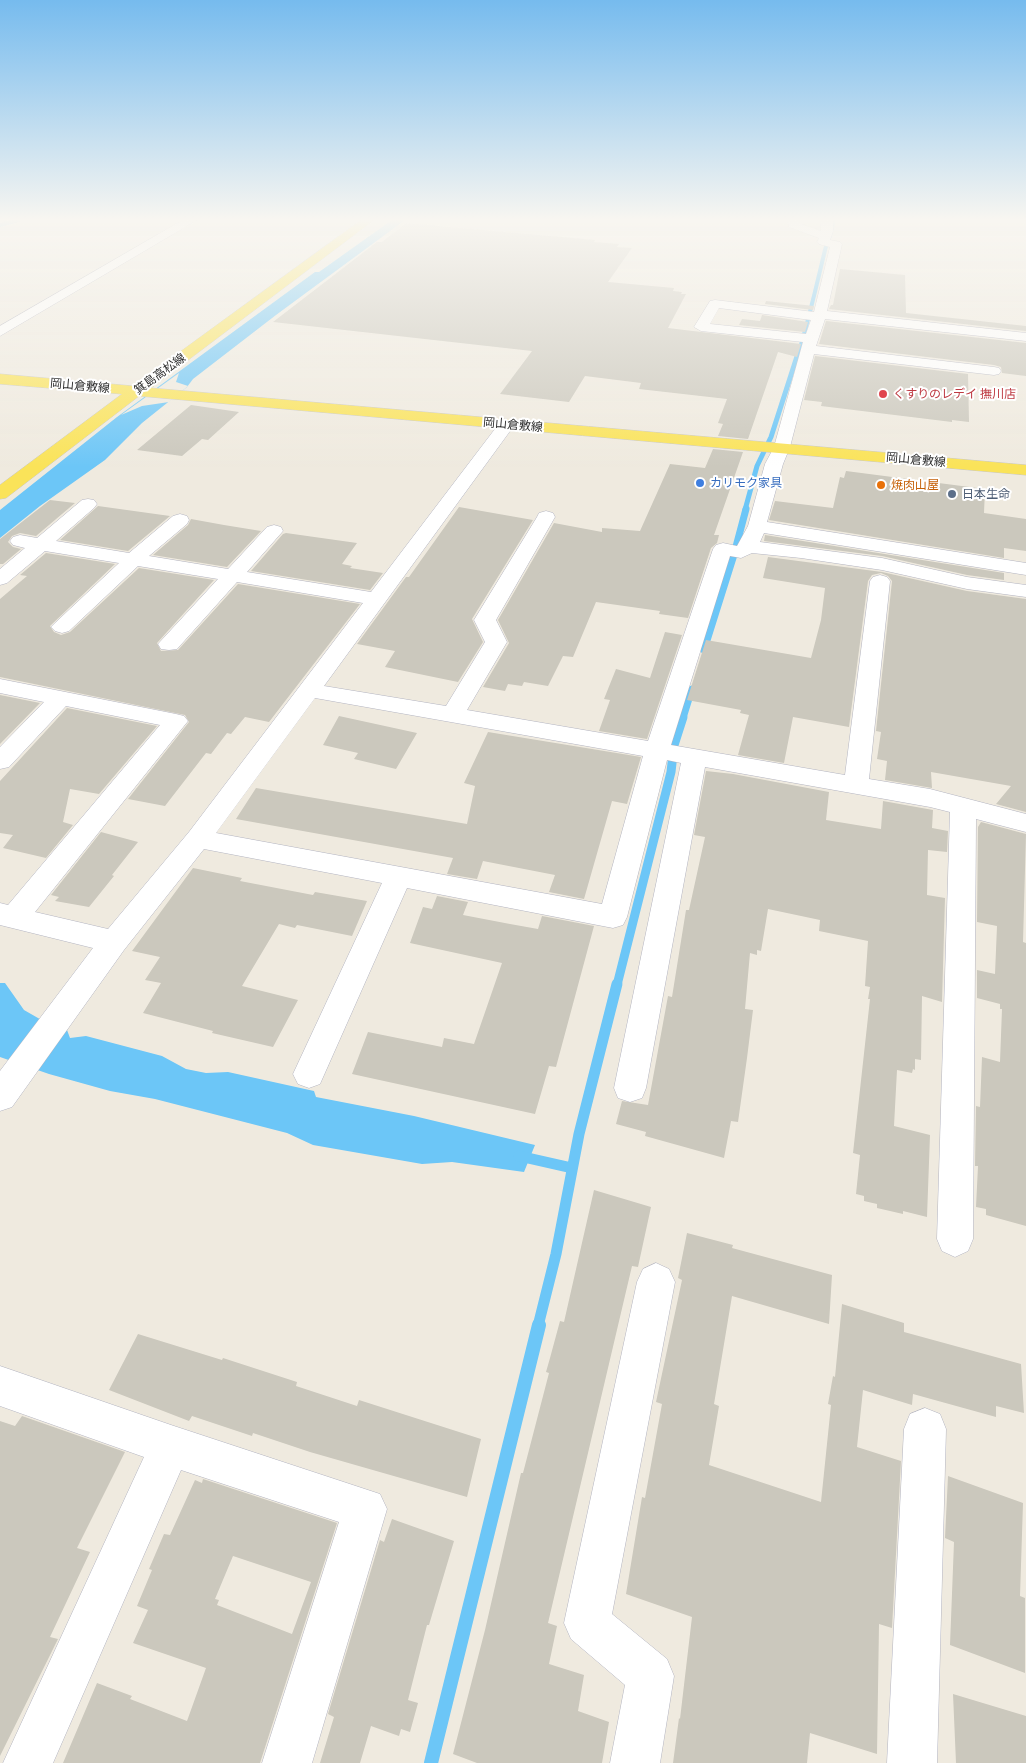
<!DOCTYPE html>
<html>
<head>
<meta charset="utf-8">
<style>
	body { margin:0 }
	canvas { display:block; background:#efeadf }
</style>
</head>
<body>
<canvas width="1026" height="1763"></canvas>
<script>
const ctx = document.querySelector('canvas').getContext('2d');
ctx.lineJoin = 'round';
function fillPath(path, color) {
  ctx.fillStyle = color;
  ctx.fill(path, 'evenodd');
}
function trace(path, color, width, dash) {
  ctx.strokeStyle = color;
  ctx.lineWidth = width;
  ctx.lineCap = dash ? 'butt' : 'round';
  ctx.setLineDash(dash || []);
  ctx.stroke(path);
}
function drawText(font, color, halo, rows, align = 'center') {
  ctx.font = font + ' "Public Sans","Noto Sans JP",sans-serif';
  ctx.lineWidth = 4;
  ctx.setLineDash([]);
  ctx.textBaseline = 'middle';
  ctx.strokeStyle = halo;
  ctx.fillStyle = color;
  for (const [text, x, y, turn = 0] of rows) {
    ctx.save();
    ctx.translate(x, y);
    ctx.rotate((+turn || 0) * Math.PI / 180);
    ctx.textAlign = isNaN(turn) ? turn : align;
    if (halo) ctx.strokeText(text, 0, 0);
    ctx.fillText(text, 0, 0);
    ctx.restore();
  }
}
fillPath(new Path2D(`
	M392,220H405L276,315L193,379L187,387L142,423L105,460L40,506L0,538V510L117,417L315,272H319Z
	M0,983H5L24,1010L45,1022L67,1030L70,1038L86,1036L162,1056L186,1069L206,1073L228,1072L314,1091L316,1097L414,1116L535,1145L524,1172L452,1162L422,1164L313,1145L287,1133L155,1099L110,1091L49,1074L0,1057Z`), '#6cc6f7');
fillPath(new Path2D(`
	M179,373L176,382L188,386L169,402L142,406L121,415Z`), '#efeadf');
trace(new Path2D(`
	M0,225L18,220
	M800,348C810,315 817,283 825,250C828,239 833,232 833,220`), '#6cc6f7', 4);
trace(new Path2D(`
	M745,510L757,466L771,437L800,347`), '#6cc6f7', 5);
trace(new Path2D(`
	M704,650L733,558L746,509
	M683,718L692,689`), '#6cc6f7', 7);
trace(new Path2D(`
	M617,985L671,772L674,745L683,717`), '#6cc6f7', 9);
trace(new Path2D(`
	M519,1156L572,1168
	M538,1326L556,1254L579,1134L617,984`), '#6cc6f7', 11);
trace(new Path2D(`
	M431,1763L539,1325`), '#6cc6f7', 14);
fillPath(new Path2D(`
	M406,223L595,240L594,242L619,244L617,247L632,248L608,282L674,288L673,291L682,292L681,294H686L668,328L801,344L797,357L778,352L748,439L718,436L723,424L718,423L727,399L639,389L641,383L585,376L569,402L500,394L532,351L273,322L377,242H382Z
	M840,269L905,275L906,313L1026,326V331L829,309L831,305H833Z
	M766,301L814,306L813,310L765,304Z
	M762,315L808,322L805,332L739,325L742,319L760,321Z
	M826,321L1026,343V376L1002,373L1001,367L994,365L819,344Z
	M815,356L968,374L969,422L952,420V422L821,406L822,402L804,400Z
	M191,405L239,412L208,440L202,439L182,456L137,450Z
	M713,449L743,452L714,535H719L717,543L711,548L688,618L659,614L660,611L596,602L573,657L563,656L548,686L524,682L522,686L508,684L505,691L483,687L509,643L498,620L554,523L602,532V528L640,531L670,464L705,468Z
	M846,471L985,489L984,513L1026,519V551L1004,548V558L769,520L775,501L833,508L840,477L844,478Z
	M50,500L75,503L36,536L20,533L12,536L8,542L13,547L21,549L3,564H0V539Z
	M98,506L170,516L128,551L60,540Z
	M459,507L533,520L472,619L483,642L458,682L385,667L395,651L357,644L406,577H409Z
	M191,519L224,525L261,531L227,567L153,555L188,525Z
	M286,533L357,543L342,564L352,566L350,568L383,573L370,590L251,571L283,534Z
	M765,535L1004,573V580L967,575L882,556L764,541Z
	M46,553L115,564L50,626L54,632L61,635L70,632L139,568L214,580L157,643L161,651L178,650L238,584L360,604L269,722L245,717L231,734L227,733L211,754L206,753L165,806L128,799L189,722L185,715L0,677V599L27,576L20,575Z
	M768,557L882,572L967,591L1026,599V812L996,804L1011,786L931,772L932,788L885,780L887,761L877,759L881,732L876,731L892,581L888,576L881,573L872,575L868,581L849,727L793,717L784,763L738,755L749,715L740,713L741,710L687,700L706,640L811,658L821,620L825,588L763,578Z
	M665,632L682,635L647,739L599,731L610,700L604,699L616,669L650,678Z
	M0,695L40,703L0,744Z
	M67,708L157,726L99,794L70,789L63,822L73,825L46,858L3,848L13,835L0,833V781Z
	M339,716L417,733L396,769L354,759L358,753L323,745Z
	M488,732L641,757L627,804L612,801L584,899L549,892L555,875L483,861L477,879L447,874L453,858L236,819L256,788L467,824L475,786L464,783Z
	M706,771L733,774L829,792L826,820L881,829L883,801L933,810L932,828L948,831L947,852L928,850L927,895L945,898L942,1002L922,996L921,1060L915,1059V1070L913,1069L912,1073L897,1070L894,1126L930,1135L927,1217L903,1211V1214L877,1208V1204L864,1201V1196L856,1194L860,1155L853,1153L870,999H868L870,987L865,986L868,941L819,931L820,920L768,909L761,951L757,950V955L750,953L745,1009L753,1010L747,1058L738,1122L731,1121L724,1158L645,1136L646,1132L616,1124L622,1101L648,1105L668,996L672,997L686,910H689L705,837L694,835Z
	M981,822L1026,834L1023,942L1026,943V1226L986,1215V1209L976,1207L978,1166H975L976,1106L980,1107L982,1057L1000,1062L1002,1009H1000V1004L977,998V970L995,974L997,926L977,922L978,827Z
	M101,832L138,842L112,875L114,876L89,907L55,901L59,897L51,895Z
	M193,868L242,878L240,881L313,895L315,892L367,901L352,936L297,925L295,928L279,924L242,986L298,1000L273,1047L212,1033L213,1031L143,1013L161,983L145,980L160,957L132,951Z
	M437,896L468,902L463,915L510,924L538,929L542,916L594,926L556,1067L549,1066L535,1114L352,1074L368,1032L442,1047L444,1038L474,1044L502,963L410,943L423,907L432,909Z
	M594,1190L651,1207L638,1267L632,1266L548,1623L557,1626L549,1664L584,1675L578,1711L609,1722L602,1763H477L453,1754L485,1630L521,1473H523L549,1373L546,1372L550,1358L560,1321L564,1322Z
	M687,1233L733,1245L732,1248L832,1275L829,1324L732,1296L714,1404L719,1406L709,1465L821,1502L831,1405L828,1404L833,1376L835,1377L842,1304L904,1323V1332L1021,1364L1024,1413L996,1406V1417L913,1394L912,1405L863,1390L857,1447L901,1461L892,1628L879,1624L877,1754L810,1733L807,1763H673L679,1718L680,1719L692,1617L626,1594L642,1497L645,1498L662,1404L656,1402L682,1280L678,1278Z
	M138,1334L222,1360L223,1358L297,1382L296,1386L357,1406L359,1400L481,1439L467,1497L310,1452L253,1433L252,1436L192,1416L189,1421L109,1390Z
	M22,1416L125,1452L77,1548L90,1552L50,1637L58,1639L0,1756V1421L15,1426Z
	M948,1476L1023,1503L1020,1596L1025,1598V1673L950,1645L954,1542L945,1538Z
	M203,1479L337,1523L260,1763H63L97,1683L132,1696L130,1699L187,1721L206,1668L133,1643L148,1610L137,1606L152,1570L149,1569L164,1534L170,1535L195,1480L202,1483ZM233,1556L311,1582L292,1634L217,1605L219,1600L215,1599Z
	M392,1519L454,1541L429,1625H427L408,1700L418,1703L410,1732L401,1729L399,1736L371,1726L360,1763H320L334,1717L328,1714L380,1540L384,1542Z
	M953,1694L1026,1716V1763H956Z`), '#cbc8bd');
const minor = new Path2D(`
	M183,220H197L0,336V326Z
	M788,220H800L799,223L821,231V220H833V231L830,240L840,242L842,244L827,311L1026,333V341L825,319L816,346L994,367L999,368L1001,371L999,374L994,375L814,354L790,447L783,464L767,522L1026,563V575L764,533L760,542L882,558L967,577L1026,585V597L967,589L882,570L801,558L752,553L741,558L730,556L671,745L845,775L870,581L873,577L880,575L887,577L890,581L869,779L930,789L1026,814V832L976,819L973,1239L968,1251L955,1257L942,1251L937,1239L950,812L930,807L705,767L646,1088L642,1098L630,1102L618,1098L614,1088L681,763L667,760L627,917L623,925L613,928L407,888L320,1084L309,1088L298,1084L293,1074L382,883L204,849L124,950L12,1107L0,1111V1071L93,948L0,925V903L8,905L160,725L66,706L9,767L0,769V747L44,702L0,693V679L176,714L184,716L188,721L35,912L108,929L189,832L363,603L237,582L177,649L169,650L161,649L158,644L218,579L138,566L69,631L62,633L55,631L51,627L55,623L119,563L45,551L7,583L0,585V569L25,548L13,545L10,541L13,537L20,535L37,538L82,500L88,499L94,500L97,504L94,508L56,541L129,553L173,516L180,514L187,516L189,520L187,524L149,556L228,569L267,527L274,525L281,527L283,531L247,572L371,592L501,421H513L515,424L513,427L324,686L446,706L485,642L474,620L537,517L539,513L546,511L553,513L555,517L496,620L507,642L467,710L648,741L713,549L716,545L723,543L737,546L748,526L765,464L774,447L803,342L701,331L694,327L710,301L715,300L814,312L830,247L819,244L817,242L819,238L789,227ZM719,308L811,320L806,334L710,324ZM315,698L643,756L602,904L216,833Z
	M656,1263L669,1269L675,1282L612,1614L667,1659L674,1676L660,1763H610L625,1685L571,1639L564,1623L637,1282L643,1269Z
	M0,1366L171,1425L380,1494L387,1509L312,1763H262L339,1522L181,1470L53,1763H3L144,1457L0,1406Z
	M925,1408L940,1414L946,1429L937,1763H887L904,1429L910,1414Z`);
const major = new Path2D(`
	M361,220H374L151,388L1026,465V475L139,396L6,498L0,499V485L122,394L0,384V374L133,386Z`);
trace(minor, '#b3b4c1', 1);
trace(major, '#c8c8c8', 1);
fillPath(minor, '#fff');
fillPath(major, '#fae359');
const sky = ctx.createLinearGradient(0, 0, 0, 467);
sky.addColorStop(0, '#76bbee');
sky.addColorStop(0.47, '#f8f6f1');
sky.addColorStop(1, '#f8f6f100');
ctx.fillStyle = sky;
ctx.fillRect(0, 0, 1026, 467);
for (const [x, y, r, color] of [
	[883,394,5,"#e0444e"],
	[700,483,5,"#3f7fe0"],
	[881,485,5,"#e8710a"],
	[952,494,5,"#5c6f8a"]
]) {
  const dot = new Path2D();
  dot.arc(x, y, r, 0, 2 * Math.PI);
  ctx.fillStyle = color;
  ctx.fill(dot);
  trace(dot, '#fff', 2);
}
drawText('12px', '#2d2d2d', '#fff', [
	["箕島高松線",160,374,-36],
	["岡山倉敷線",80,386,5],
	["岡山倉敷線",513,425,5],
	["岡山倉敷線",916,460,5]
]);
drawText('12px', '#be3a42', '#fff', [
	["くすりのレデイ 撫川店",893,394]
], 'left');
drawText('12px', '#366cbe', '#fff', [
	["カリモク家具",710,483]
], 'left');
drawText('12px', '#c56008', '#fff', [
	["焼肉山屋",891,485]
], 'left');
drawText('12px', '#4e5e75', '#fff', [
	["日本生命",962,494]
], 'left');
</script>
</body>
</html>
